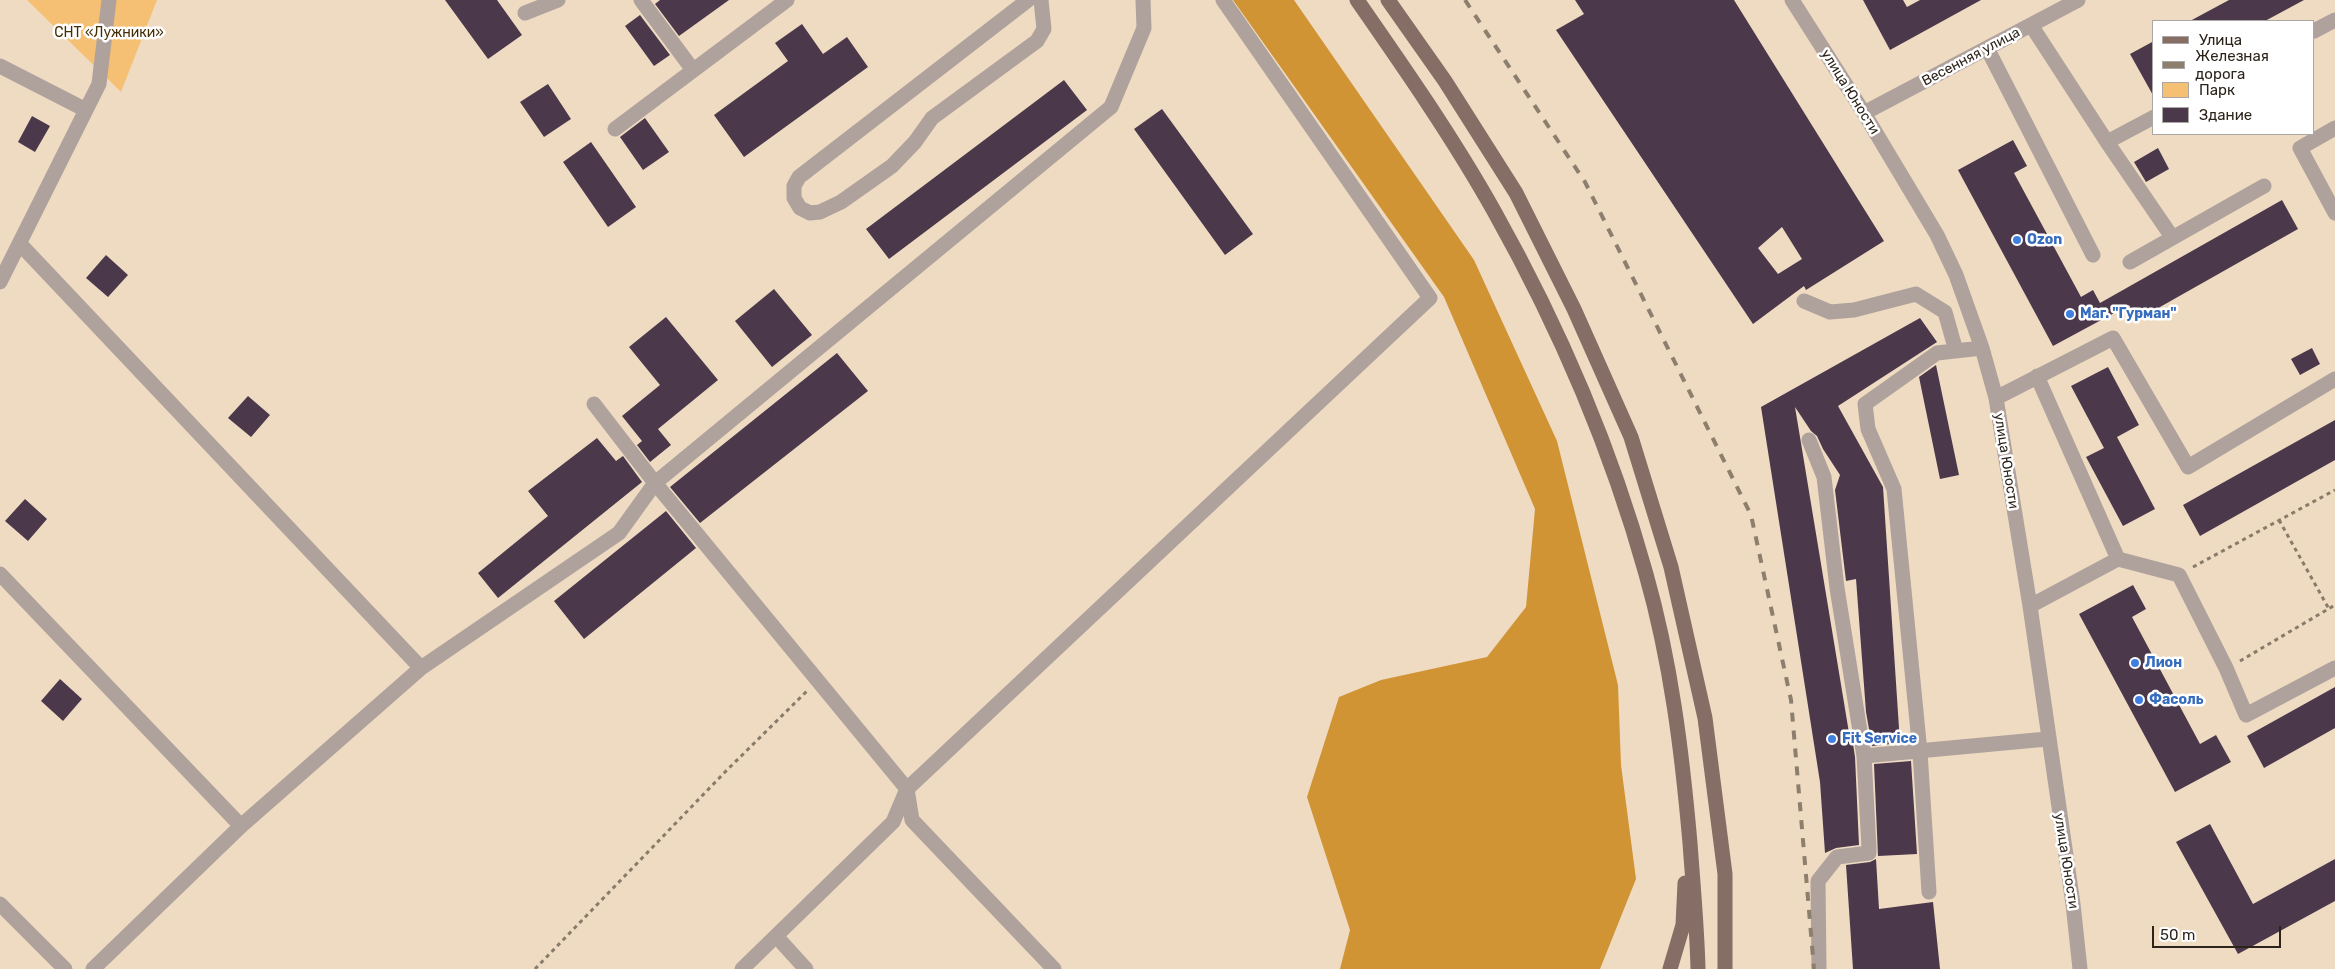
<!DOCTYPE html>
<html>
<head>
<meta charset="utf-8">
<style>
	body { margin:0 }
	#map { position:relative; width:2335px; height:969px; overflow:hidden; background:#eedbc2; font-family:Rubik,sans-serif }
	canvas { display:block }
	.legend { position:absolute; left:2152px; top:20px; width:162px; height:115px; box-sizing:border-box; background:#fff; border:1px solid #aba7a4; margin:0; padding:6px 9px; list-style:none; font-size:15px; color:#2c241b }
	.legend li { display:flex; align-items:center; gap:10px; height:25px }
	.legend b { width:25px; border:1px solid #aba7a4 }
	.scale { position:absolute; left:2152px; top:926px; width:129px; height:22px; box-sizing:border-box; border:2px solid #2c241b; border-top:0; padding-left:6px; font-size:15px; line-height:18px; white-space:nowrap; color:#2c241b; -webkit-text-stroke:4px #fff; paint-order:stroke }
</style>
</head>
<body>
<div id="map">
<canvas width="2335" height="969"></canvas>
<ul class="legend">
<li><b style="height:6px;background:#866d65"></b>Улица</li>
<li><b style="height:6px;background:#8d7f6e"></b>Железная дорога</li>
<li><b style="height:14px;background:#f6c074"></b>Парк</li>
<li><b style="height:14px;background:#4c384b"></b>Здание</li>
</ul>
<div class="scale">50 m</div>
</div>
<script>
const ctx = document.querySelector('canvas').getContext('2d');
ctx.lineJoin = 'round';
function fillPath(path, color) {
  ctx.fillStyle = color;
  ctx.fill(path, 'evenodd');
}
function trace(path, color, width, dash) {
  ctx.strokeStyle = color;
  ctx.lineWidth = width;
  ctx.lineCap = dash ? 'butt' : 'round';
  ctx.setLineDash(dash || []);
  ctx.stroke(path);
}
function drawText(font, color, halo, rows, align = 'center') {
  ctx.font = font + ' Rubik,sans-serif';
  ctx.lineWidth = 5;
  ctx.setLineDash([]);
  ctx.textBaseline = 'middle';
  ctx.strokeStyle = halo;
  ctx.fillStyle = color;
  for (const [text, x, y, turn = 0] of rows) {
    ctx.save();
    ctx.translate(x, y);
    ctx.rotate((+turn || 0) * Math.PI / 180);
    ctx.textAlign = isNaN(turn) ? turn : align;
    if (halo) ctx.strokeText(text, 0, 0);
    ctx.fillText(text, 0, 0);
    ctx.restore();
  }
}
fillPath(new Path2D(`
	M27,0H157L121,92Z`), '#f6c074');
fillPath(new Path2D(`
	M1233,0H1294L1474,260L1557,441L1618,685L1621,765L1636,879L1600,969H1340L1350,930L1307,797L1339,697L1381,680L1487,657L1526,607L1535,509L1444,297Z`), '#d19435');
fillPath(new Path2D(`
	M445,0H497L522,35L488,59Z
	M660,0H729L679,36L655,4Z
	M1575,0H1734L1884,241L1806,290L1804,286L1753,324L1556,30L1584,14ZM1782,227L1802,259L1778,274L1758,248Z
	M1863,0H1903L1907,7L1920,0H1981L1890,50Z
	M2229,0H2304L2265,21H2190Z
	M640,15L670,55L654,66L625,26Z
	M802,24L823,54L847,37L868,67L744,157L714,115L788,61L775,43Z
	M2154,41V97L2130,54Z
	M1064,80L1087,110L889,259L866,229Z
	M548,84L571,119L544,137L520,102Z
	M1162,109L1253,234L1225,255L1134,129Z
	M32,116L50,126L35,152L18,142Z
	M645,118L669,152L643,170L620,137Z
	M2013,140L2027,166L2014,173L2081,297L2093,290L2100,303L2282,200L2298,229L2137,320L2129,305L2053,346L1958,170Z
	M591,142L636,207L608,227L563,162Z
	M2158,148L2169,169L2146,182L2134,162Z
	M106,255L128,275L108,297L86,278Z
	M774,289L812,335L772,367L735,321Z
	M666,317L718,380L658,429L671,445L650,462L637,445L642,441L622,416L660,385L629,347Z
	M1920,318L1937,342L1838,406L1883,487L1900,743L1872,746L1866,712L1856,579L1846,581L1835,490L1840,475L1823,449L1817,436L1811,431L1795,407L1851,745L1853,744L1855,757L1859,845L1836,848L1825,853L1820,782L1761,407Z
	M2312,348L2320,364L2300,375L2291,359Z
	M837,353L868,391L700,523L670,487Z
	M1936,365L1959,475L1940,479L1919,377Z
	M2108,367L2139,425L2117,437L2155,509L2123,526L2086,457L2104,448L2071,386Z
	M248,396L270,415L251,437L228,418Z
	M2335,420V460L2200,536L2183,505Z
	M597,438L616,461L623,456L642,482L498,598L478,573L548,516L528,491Z
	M25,499L47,519L28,541L5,521Z
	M666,511L696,548L584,639L554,601Z
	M2133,585L2146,609L2132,617L2200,744L2216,735L2231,762L2175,792L2079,614Z
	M60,679L82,699L63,721L41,701Z
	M2335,687V728L2264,768L2247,736Z
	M1911,761L1917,854L1878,856L1874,764Z
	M2210,824L2253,904L2335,859V901L2238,954L2176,842Z
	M1876,859L1879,909L1933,902L1940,969H1853L1846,865L1870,862Z`), '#4c384b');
trace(new Path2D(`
	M2279,520L2329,609
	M2193,567L2335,490
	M2240,661L2335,605
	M535,969L727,770L807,691`), '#887b6a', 3, [4, 4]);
trace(new Path2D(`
	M641,0L693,70
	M1028,0L799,177L794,186V198L800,208L810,213L820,212L841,202L892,166L915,142L932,118L1037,41L1044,29L1041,0
	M1792,0L1864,113L1937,235L1956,275L1982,348L1996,398L2030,606L2073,904L2080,969
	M525,13L558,0
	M2031,25L2107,142L2172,237
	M2314,31L2335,20
	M1987,48L2093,255
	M0,66L86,110
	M1864,113L2078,0
	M2335,128L2300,148L2335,213
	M615,129L787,0
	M2107,142L2154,117
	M20,244L421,668
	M2130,262L2264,186
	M0,282L99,84L109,0
	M1804,301L1830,312L1854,310L1916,294L1945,312L1956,351
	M2037,376L2118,559
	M1996,398L2113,338L2188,467L2335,379
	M594,404L655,483L907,789L1430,298L1223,0
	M1809,440L1824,477L1837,588L1864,756L1869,848V853L1837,857L1818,881L1819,969
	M0,574L241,826
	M2030,606L2118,559L2179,575L2226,668L2246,715L2335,668
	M1864,756L2047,739
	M907,789L912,820L1054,969
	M1929,892L1920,752L1894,489L1868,429L1865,404L1937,353L1982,348
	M0,904L65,969
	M776,936L806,969
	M93,969L241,826L421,668L619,533L655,483L1111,107L1144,28L1143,0
	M742,969L893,822L907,789`), '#afa19c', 15);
trace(new Path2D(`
	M1357,0C1405,69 1453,138 1494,211C1558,325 1611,448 1646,574C1671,662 1682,752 1690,843C1693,885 1697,927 1698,969
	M1388,0L1445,81L1516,193L1574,309L1631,437L1671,567L1705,718L1725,874V969
	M1670,969L1683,925L1685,883`), '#866d65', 15);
trace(new Path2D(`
	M1465,0L1585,182L1751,515L1791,700L1814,969`), '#8d7f6e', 4, [9, 9]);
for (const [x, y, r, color] of [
	[2017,240,5,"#3f7fe0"],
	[2070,314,5,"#3f7fe0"],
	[2135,663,5,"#3f7fe0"],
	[2139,700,5,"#3f7fe0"],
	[1832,739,5,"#3f7fe0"]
]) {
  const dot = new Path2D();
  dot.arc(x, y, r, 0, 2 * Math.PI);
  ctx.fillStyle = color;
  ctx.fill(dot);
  trace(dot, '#fff', 2);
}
drawText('14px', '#462e05', '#fff', [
	["СНТ «Лужники»",109,33]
]);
drawText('14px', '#2c241b', '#fff', [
	["Весенняя улица",1971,57,-28],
	["улица Юности",1850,92,58],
	["улица Юности",2006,461,81],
	["улица Юности",2066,861,81]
]);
drawText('bold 14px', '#366cbe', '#fff', [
	["Ozon",2027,240],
	["Маг. \"Гурман\"",2080,314],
	["Лион",2145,663],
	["Фасоль",2149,700],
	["Fit Service",1842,739]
], 'left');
</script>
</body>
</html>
